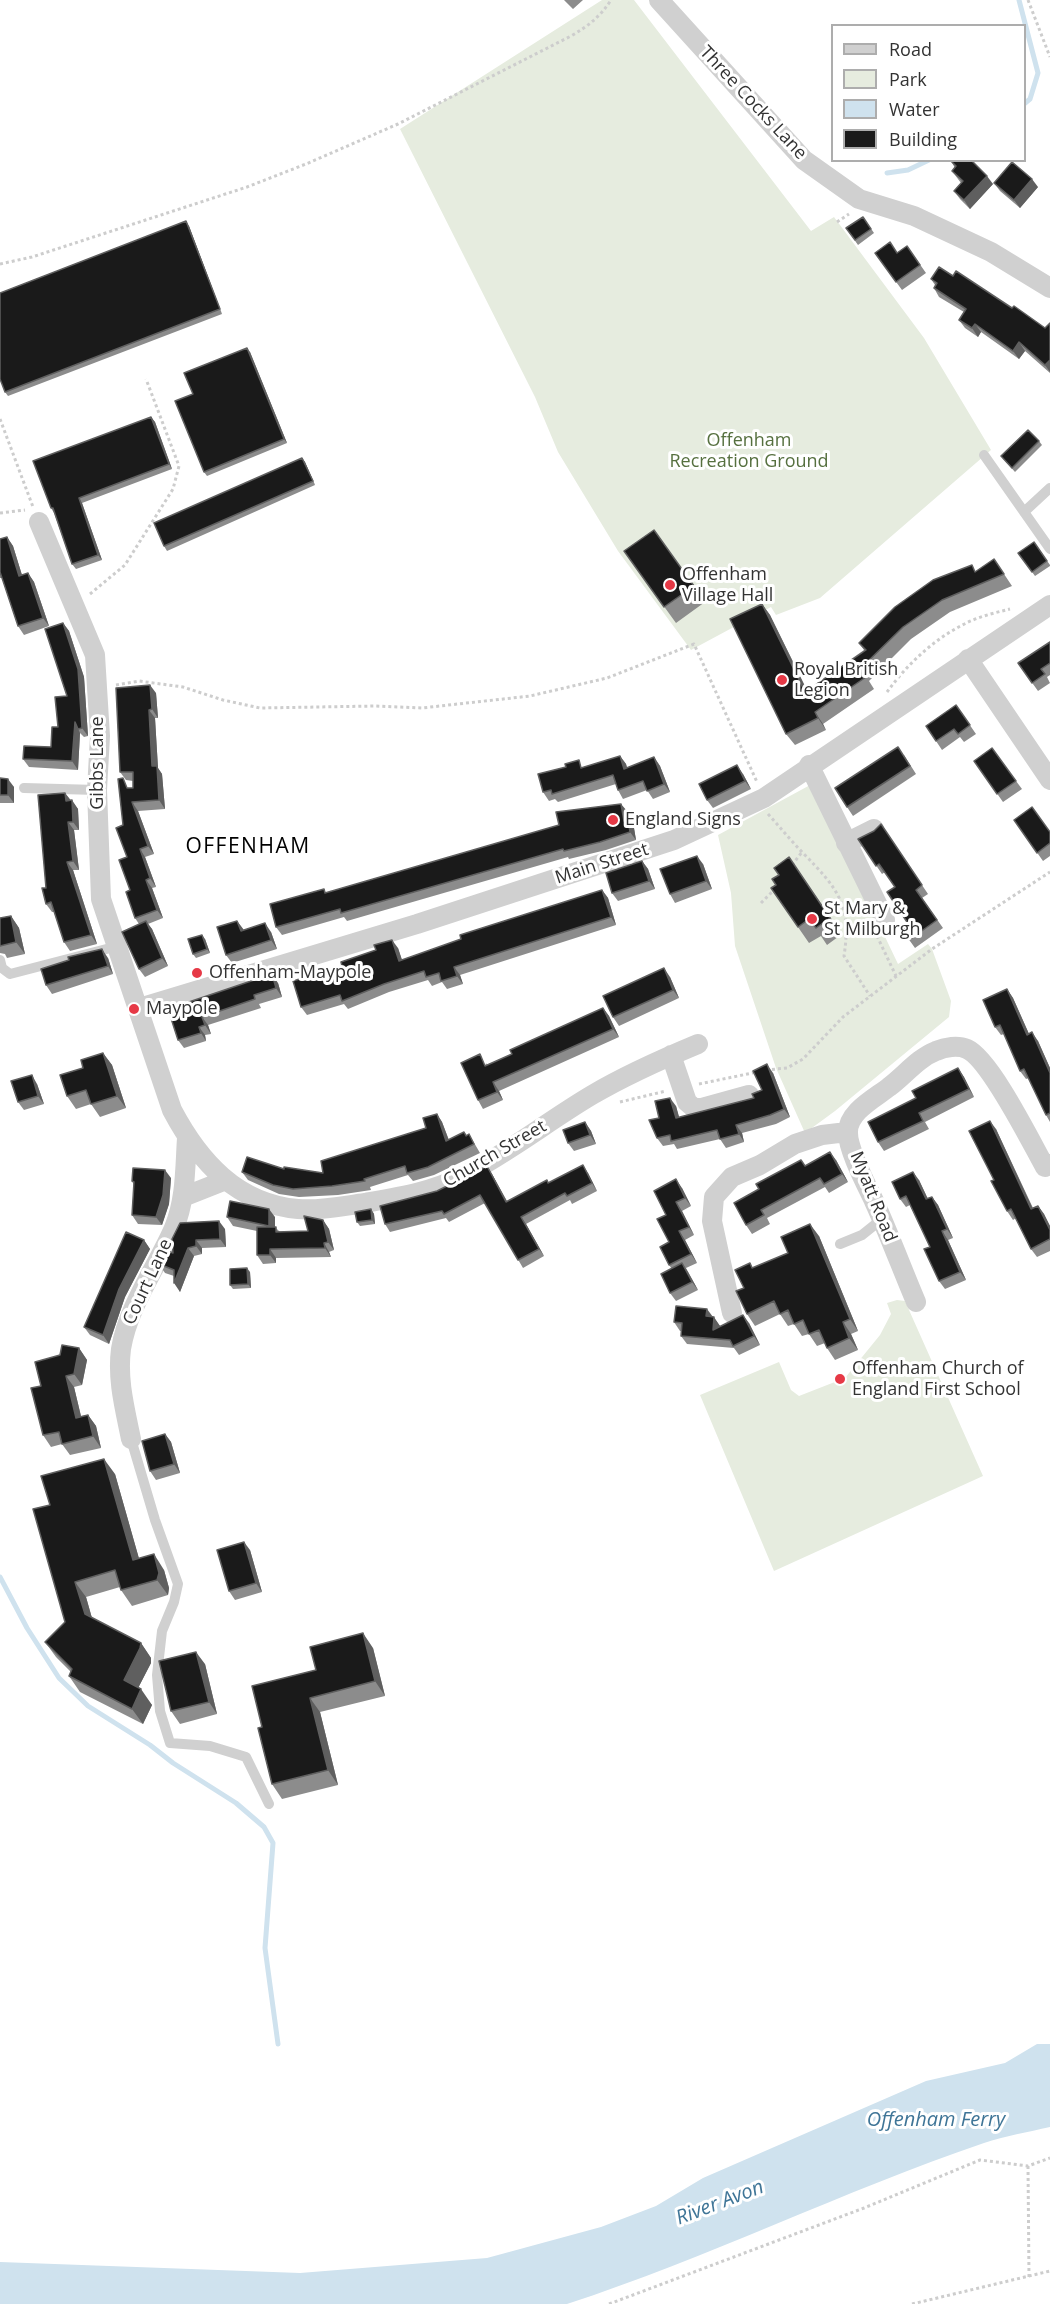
<!DOCTYPE html>
<html>
<head>
<meta charset="utf-8">
<style>
	body { margin:0 }
	#map { position:relative; width:1050px; height:2304px; overflow:hidden; background:#fff; font-family:"Open Sans",sans-serif }
	canvas { display:block }
	.legend { position:absolute; left:831px; top:24px; width:195px; height:138px; box-sizing:border-box; background:#fff; border:2px solid #adadad; margin:0; padding:8px 10px; list-style:none; font-size:18px; color:#333 }
	.legend li { display:flex; align-items:center; gap:12px; height:30px }
	.legend b { width:30px; border:2px solid #adadad }
</style>
</head>
<body>
<div id="map">
<canvas width="1050" height="2304"></canvas>
<ul class="legend">
<li><b style="height:8px;background:#d0d0d0"></b>Road</li>
<li><b style="height:16px;background:#e6ecdf"></b>Park</li>
<li><b style="height:16px;background:#cfe2ee"></b>Water</li>
<li><b style="height:16px;background:#1a1a1a"></b>Building</li>
</ul>
</div>
<script>
const ctx = document.querySelector('canvas').getContext('2d');
ctx.lineJoin = 'round';
function fillPath(path, color) {
  ctx.fillStyle = color;
  ctx.fill(path, 'evenodd');
}
function trace(path, color, width, dash) {
  ctx.strokeStyle = color;
  ctx.lineWidth = width;
  ctx.lineCap = dash ? 'butt' : 'round';
  ctx.setLineDash(dash || []);
  ctx.stroke(path);
}
function drawText(font, color, halo, rows, align = 'center') {
  ctx.font = font + ' "Open Sans",sans-serif';
  ctx.lineWidth = 6;
  ctx.setLineDash([]);
  ctx.textBaseline = 'middle';
  ctx.strokeStyle = halo;
  ctx.fillStyle = color;
  for (const [text, x, y, turn = 0] of rows) {
    ctx.save();
    ctx.translate(x, y);
    ctx.rotate((+turn || 0) * Math.PI / 180);
    ctx.textAlign = isNaN(turn) ? turn : align;
    if (halo) ctx.strokeText(text, 0, 0);
    ctx.fillText(text, 0, 0);
    ctx.restore();
  }
}
fillPath(new Path2D(`
	M602,0H634L811,231L834,217L924,338L991,450L820,598L776,615L771,607L691,650L618,551L558,452L535,397L400,129Z
	M812,784L898,964L928,944L932,949L951,1001L949,1017L835,1111L805,1133L776,1068L735,946L731,893L718,835Z
	M897,1300L905,1301L983,1476L774,1571L700,1395L779,1362L791,1390L799,1396L845,1378L880,1335L891,1314L887,1303Z`), '#e6ecdf');
fillPath(new Path2D(`
	M1037,2044H1050V2127C1028,2132 1005,2136 984,2143C843,2191 708,2258 567,2304H0V2262L300,2273L487,2258L601,2227L656,2206L703,2178L926,2081L1005,2063Z`), '#cfe2ee');
trace(new Path2D(`
	M1019,0L1038,73L1030,99L1024,104
	M887,173L908,170L929,160
	M0,1577L27,1628L59,1678L88,1706L150,1745L173,1763L236,1803L264,1827L273,1843L265,1948L278,2044`), '#cfe2ee', 5);
trace(new Path2D(`
	M1028,0L1050,57
	M837,222L849,214
	M0,264L32,257L247,187L306,164L398,124L571,36C588,26 600,17 611,0
	M0,419L33,507
	M0,513L25,510
	M90,594L125,565L173,489L179,466L146,379
	M116,685L139,681L183,687L223,700L260,708L376,706L422,708L530,696L607,678L694,644L757,782
	M887,692C909,662 938,635 973,620C985,615 998,612 1010,609
	M768,814C780,827 791,841 803,853C837,888 852,904 844,956L870,996
	M792,865L802,852
	M761,903L774,890
	M877,936L896,976
	M766,1070L787,1068L803,1059L843,1017L932,949L1050,872
	M699,1084L757,1072
	M620,1102L666,1091
	M1028,2166L1029,2277
	M609,2304L864,2208L980,2160L1028,2166L1050,2158
	M912,2304L1050,2271`), '#cdcdcd', 3, [3, 3]);
trace(new Path2D(`
	M984,455L1050,549
	M1024,512L1050,488
	M24,788L97,790
	M0,960L2,968L10,974L118,946
	M840,1244L862,1235L882,1219
	M131,1439L155,1520L178,1584L174,1602L162,1631L157,1675L160,1711L170,1743L210,1746L246,1757L269,1804`), '#d0d0d0', 10);
trace(new Path2D(`
	M659,0L804,160L859,199L914,216L991,252L1050,288
	M39,522L95,655L100,736L97,790L101,899L172,1110C199,1161 237,1204 298,1209C320,1211 343,1206 365,1203C399,1197 431,1192 461,1177C507,1154 548,1121 592,1095C626,1075 662,1059 698,1044
	M968,659L1050,780
	M809,765L885,920
	M846,843L874,829
	M139,1008L417,924L674,840L764,798L1050,605
	M671,1055L687,1102L694,1108H702L749,1095
	M183,1197L226,1180
	M916,1302C902,1269 889,1234 874,1201C866,1184 848,1150 848,1133C847,1112 875,1098 889,1087C905,1075 918,1058 936,1051C945,1047 958,1045 967,1049C990,1059 1031,1142 1045,1167L1050,1164
	M732,1313L712,1221L714,1197L732,1177L760,1165L795,1144L822,1135L847,1132
	M131,1439C125,1409 117,1380 121,1349C128,1306 157,1267 174,1228C186,1199 185,1168 187,1138`), '#d0d0d0', 20);
fillPath(new Path2D(`
	M564,0H583L573,9Z
	M951,161L993,184L970,209L960,199L954,191L961,183L952,171L955,168Z
	M994,183L1038,187L1020,208L1000,191Z
	M863,217L874,233L858,245L846,228Z
	M189,226L222,314L8,396L5,392Z
	M907,246L926,273L902,290L875,253H897Z
	M953,276L1012,308L1045,328L1050,323V373L1025,351L1019,359L981,332L978,337L965,328L959,320L964,312L939,297L934,288L935,285L931,279Z
	M250,352L287,443L207,476L204,472L193,394Z
	M151,417L155,422L172,469L82,503L102,560L76,569L72,564L54,513L51,508Z
	M1039,441L1042,445L1015,472L1001,456Z
	M302,458L305,462L315,485L167,551L164,546Z
	M654,530L705,602L676,623L624,551Z
	M7,537L13,546L22,575L28,573L34,582L49,626L24,635L18,626L2,578H0V539Z
	M1034,542L1050,565V566L1035,576L1018,553Z
	M994,559L1012,586L950,612L911,639L869,681L874,689L823,724L826,730L795,745L786,734L762,604L770,615L807,690L864,650L859,643L977,571Z
	M63,623L69,631L84,677L88,736L84,737L80,733L78,770L29,767L23,759L51,747L67,696Z
	M1050,642V675L1047,677L1050,683L1038,691L1018,663Z
	M156,693L158,718H155L158,768L162,774L165,809L138,811L154,854L145,857L156,887L152,888L163,918L148,924L152,929L168,966L145,977L139,969V924L135,918L130,890L127,857L123,825L129,787V788H133V781L126,780L120,772Z
	M956,705L976,734L964,742L960,737L942,750L926,726Z
	M904,755L916,774L853,816L847,807Z
	M620,756L626,764L627,768L654,757L660,766L670,792L653,799L647,790L623,799L618,790L616,784L558,802L555,799L549,801L543,792L584,767Z
	M974,761L1016,781L1022,789L1003,802Z
	M743,774L751,789L713,808L707,800Z
	M0,778L14,787V803H0Z
	M65,793L78,809L79,830H74L79,870H73L97,944L70,951L64,942L54,912H52L46,904V888Z
	M627,811L628,820L634,828L636,840L606,850L569,859L568,857L347,921L344,917L282,935L276,927L324,889L326,893Z
	M1014,820L1050,832V856L1043,861Z
	M881,824L928,894L922,898L943,928L915,948L900,927L907,922L895,887L885,872L882,874L858,839L874,831Z
	M789,857L842,934L827,945L821,936L809,943L771,888L776,885L779,875Z
	M642,861L648,869L655,889L618,901L612,893Z
	M703,864L712,889L675,903L670,894Z
	M602,890L608,898L616,925L460,975L463,984L447,989L442,982L432,986L428,980L389,992L348,1009L344,1004L307,1015L301,1007L398,948L402,960Z
	M11,916L19,928L25,954L7,958L5,954L0,953V918Z
	M237,921L244,930L271,932L277,949L232,963L226,955Z
	M205,939L210,953L196,958L193,954Z
	M108,958L113,974L52,994L46,985Z
	M670,977L679,998L619,1026L613,1017Z
	M278,983L282,997L259,1004L261,1008L208,1025L211,1034L205,1035L206,1041L184,1048L178,1040L168,1009Z
	M1007,989L1013,998L1029,1034L1038,1041L1050,1068V1122L1046,1115L1029,1078L1026,1079L1020,1071L1004,1034L1001,1035L995,1027Z
	M603,1008L609,1016L619,1037L499,1091L503,1100L483,1109L478,1100L486,1063L487,1065L512,1054Z
	M103,1053L112,1065L126,1108L100,1117L91,1104L76,1109L67,1096L83,1068Z
	M958,1068L964,1077L974,1097L925,1122L929,1129L884,1151L878,1142L916,1098Z
	M773,1073L790,1117L776,1124L742,1133L744,1142L726,1148L720,1139L677,1149L674,1144L663,1146L657,1138L659,1118L676,1106L679,1118L754,1098L762,1090Z
	M37,1084L44,1104L24,1110L18,1102Z
	M437,1114L442,1122L449,1140L464,1132L467,1135L469,1134L480,1153L434,1175L413,1181L408,1175L370,1187L371,1190L338,1195L299,1197L279,1194L248,1180L242,1172L284,1169L323,1173L426,1128Z
	M585,1122L591,1131L596,1144L574,1151L568,1143Z
	M996,1129L1033,1208L1038,1206L1044,1214L1050,1226V1251L1037,1257L1031,1249L1016,1218L1013,1220L1007,1211L994,1180Z
	M836,1160L848,1182L829,1193L825,1187L767,1218L770,1224L752,1234L746,1225L805,1166Z
	M487,1166L492,1174L507,1201L549,1183L588,1173L597,1191L572,1204L570,1200L526,1224L544,1256L523,1268L485,1203L449,1222L446,1218L390,1232L385,1224L437,1191Z
	M171,1178L169,1204L162,1225L138,1224L132,1215L134,1185L132,1181Z
	M919,1180L928,1199L932,1197L938,1205L953,1238L948,1240L966,1280L945,1289L939,1281L930,1247L910,1205L906,1207L900,1199Z
	M682,1188L691,1206L682,1211L694,1235L685,1240L697,1263L686,1268L698,1290L676,1301L670,1293L672,1269L669,1265V1242L666,1215Z
	M371,1209L374,1214L375,1224L360,1226L357,1222Z
	M227,1217H275V1227L280,1232L308,1231L323,1220L329,1229L334,1250L329,1252L331,1257L276,1258V1263L263,1264L257,1255V1231L233,1226Z
	M225,1229L226,1247L202,1248V1254L194,1256L180,1292L174,1276L165,1273L159,1264L173,1253L172,1239Z
	M819,1236L858,1331L851,1334L858,1350L835,1360L827,1348L825,1343L817,1346L809,1334L802,1336L794,1324L788,1326L780,1314L755,1326L747,1314L744,1288L750,1263L753,1268L788,1253Z
	M144,1240L150,1249L125,1297L109,1344L90,1335L84,1327Z
	M250,1272L251,1288L233,1289L230,1285Z
	M713,1317L720,1326L749,1323L760,1345L739,1355L734,1348L687,1344L681,1336L682,1331H680L674,1322Z
	M79,1348L87,1360L82,1385L74,1387L81,1416L88,1415L96,1426L101,1448L70,1455L62,1444L51,1447L43,1435L41,1386L60,1355Z
	M165,1434L171,1442L180,1473L156,1480L150,1471Z
	M115,1474L139,1559L164,1570L169,1588L168,1595L132,1606L121,1590L120,1587L86,1597L92,1618L141,1643L151,1658V1663L138,1688L152,1705L143,1724L80,1692L69,1676L71,1672L56,1657L45,1642L65,1622L50,1505Z
	M250,1550L262,1592L235,1600L229,1591Z
	M373,1648L385,1696L320,1712L338,1785L282,1799L272,1784L262,1727L316,1670Z
	M205,1664L217,1714L180,1724L171,1711Z`), '#8c8c8c');
fillPath(new Path2D(`
	M987,176L993,184L970,209L964,200Z
	M1032,179L1038,187L1020,208L1014,200Z
	M186,221L189,226L222,314L220,309Z
	M975,324L981,332L978,337L972,328Z
	M1019,342L1025,351L1019,359L1013,351Z
	M247,348L250,352L287,443L284,439Z
	M1050,360V372L1045,365Z
	M151,417L155,422L172,469L169,464Z
	M302,458L305,462L315,485L313,481Z
	M79,498L82,503L102,560L98,555Z
	M7,537L13,546L25,585L19,576Z
	M28,573L34,582L49,626L43,618Z
	M762,604L770,615L813,703L805,692Z
	M63,623L69,631L84,677L88,736L82,728Z
	M150,685L156,693L158,718L152,709Z
	M149,710L155,718L158,768L162,774L165,809L159,800L152,766Z
	M815,712L823,724L826,730L818,718Z
	M75,722L80,733L78,770L72,761Z
	M620,756L626,764L630,778L624,769Z
	M654,757L660,766L670,792L664,784Z
	M737,765L743,774L751,789L745,781Z
	M8,779L14,787V803L8,795Z
	M65,793L71,801H66Z
	M72,800L78,809L79,830L73,822Z
	M132,802L138,811L154,854L148,846Z
	M621,804L627,811L629,829L624,821Z
	M628,820L634,828L636,840L630,832Z
	M68,822L74,830L79,870L73,861Z
	M140,849L145,857L156,887L150,878Z
	M697,856L703,864L712,889L706,881Z
	M642,861L648,869L655,889L649,881Z
	M67,862L73,870L97,944L91,935Z
	M146,880L152,888L163,918L157,910Z
	M602,890L608,898L616,925L611,917Z
	M11,916L19,928L25,954L16,942Z
	M146,921L152,929L168,966L162,958Z
	M237,921L243,929L247,940L241,931Z
	M265,923L271,932L277,949L271,940Z
	M202,935L205,939L210,953L207,949Z
	M392,940L398,948L405,969L399,961Z
	M102,949L108,958L113,974L108,966Z
	M454,967L460,975L463,984L457,976Z
	M664,968L670,977L679,998L673,990Z
	M272,974L278,983L282,997L276,988Z
	M1007,989L1013,998L1033,1043L1027,1035Z
	M603,1008L609,1016L619,1037L613,1029Z
	M202,1017L208,1025L211,1034L205,1025Z
	M199,1027L205,1035L206,1041L201,1033Z
	M1032,1032L1038,1041L1050,1068V1073Z
	M103,1053L112,1065L126,1108L117,1096Z
	M767,1064L773,1073L790,1117L784,1109Z
	M958,1068L964,1077L974,1097L969,1089Z
	M32,1075L37,1084L44,1104L38,1096Z
	M493,1082L499,1091L503,1100L497,1092Z
	M670,1098L676,1106L682,1127L676,1118Z
	M437,1114L442,1122L452,1149L446,1141Z
	M990,1121L996,1129L1037,1218L1031,1209Z
	M585,1122L591,1131L596,1144L590,1135Z
	M736,1125L742,1133L744,1142L739,1134Z
	M830,1152L836,1160L848,1182L842,1174Z
	M583,1165L588,1173L597,1191L592,1183Z
	M487,1166L492,1174L511,1209L506,1202Z
	M165,1170L171,1178L169,1204L162,1225L156,1217Z
	M913,1172L919,1180L932,1208L926,1199Z
	M676,1179L682,1188L691,1206L685,1198Z
	M932,1197L938,1205L953,1238L947,1229Z
	M676,1202L682,1211L694,1235L689,1227Z
	M1038,1206L1044,1214L1050,1226V1230Z
	M269,1209L275,1217V1235L269,1226Z
	M371,1209L374,1214L375,1224L372,1220Z
	M521,1217L526,1224L544,1256L539,1249Z
	M323,1220L329,1229L334,1250L328,1242Z
	M219,1221L225,1229L226,1247L220,1239Z
	M810,1224L819,1236L858,1331L850,1319Z
	M679,1231L685,1240L697,1263L691,1254Z
	M942,1231L948,1240L966,1280L960,1272Z
	M144,1240L150,1249L125,1297L109,1344L103,1335L119,1289Z
	M196,1240L202,1248V1254L196,1246Z
	M324,1243L329,1252L331,1257L325,1248Z
	M188,1248L194,1256L180,1292L174,1283Z
	M270,1249L276,1258V1263L270,1255Z
	M682,1263L688,1272L698,1290L692,1282Z
	M247,1268L250,1272L251,1288L248,1284Z
	M707,1309L713,1317L706,1316Z
	M743,1315L749,1323L760,1345L754,1336Z
	M714,1317L720,1326L713,1330Z
	M843,1322L851,1334L858,1350L849,1338Z
	M79,1348L87,1360L82,1385L74,1374Z
	M66,1376L74,1387L84,1429L76,1418Z
	M88,1415L96,1426L101,1448L93,1436Z
	M165,1434L171,1442L180,1473L174,1464Z
	M104,1459L115,1474L144,1576L133,1560Z
	M244,1542L250,1550L262,1592L256,1583Z
	M154,1554L164,1570L169,1588L168,1595L157,1580Z
	M75,1582L86,1597L95,1629L85,1614Z
	M363,1633L373,1648L385,1696L375,1681Z
	M141,1643L151,1658V1663L134,1696L124,1680Z
	M196,1652L205,1664L217,1714L209,1702Z
	M141,1689L152,1705L143,1724L132,1709Z
	M310,1698L320,1712L338,1785L328,1770Z`), '#5f5f5f');
const building = new Path2D(`
	M951,160H971L987,176L964,200L954,191L963,181L952,171L956,166L951,161Z
	M1012,162L1032,179L1014,200L994,183Z
	M863,217L871,229L855,240L846,228Z
	M186,221L220,309L5,392L0,379V293Z
	M890,242L897,253L907,246L920,265L896,282L875,253Z
	M939,267L953,276L956,271L1012,308L1014,306L1045,328L1050,323V360L1045,365L1019,342L1013,351L975,324L972,328L959,320L966,309L934,288L937,283L931,279Z
	M247,348L284,439L204,472L175,401L193,394L184,373Z
	M151,417L169,464L79,498L98,555L72,564L53,508H51L33,461Z
	M1028,430L1039,441L1012,468L1001,456Z
	M302,458L313,481L164,546L154,523Z
	M654,530L694,586L664,607L624,551Z
	M7,537L19,576L28,573L43,618L18,626L0,572V539Z
	M1034,542L1047,561L1032,572L1018,553Z
	M994,559L1004,574L942,600L903,627L860,669L866,677L815,712L818,718L786,734L730,619L762,604L805,692L866,650L859,643L895,607L933,580L972,565L975,572Z
	M63,623L78,669L82,728L78,729L75,722L72,761L23,759L24,746L51,747L52,727H58L55,697L67,696L45,629Z
	M1050,642V663L1041,669L1045,674L1032,683L1018,663Z
	M150,685L152,709L149,710L152,766H157L159,800L132,802L148,846L140,849L150,878L146,880L157,910L135,918L126,892L130,890L119,860L127,857L116,828L123,825L118,779L123,778L127,788H133V772H120L116,688Z
	M956,705L970,725L958,734L954,729L936,741L926,726Z
	M898,747L910,766L847,807L835,788Z
	M992,748L1016,781L997,794L974,761Z
	M620,756L624,769L654,757L664,784L647,791L643,781L618,790L613,775L552,794L551,790L543,792L538,774L566,767L565,764L579,760L581,768Z
	M737,765L745,781L707,800L699,784Z
	M0,778L8,779V795H0Z
	M65,793L66,801L72,800L73,822H68L73,861L67,862L91,935L64,942L51,902L46,904L42,888H46L38,795Z
	M621,804L624,821L628,820L630,832L600,842L564,851L563,849L341,913L340,909L276,927L270,904L324,889L325,893L559,825L556,812Z
	M1032,807L1050,832V843L1037,853L1014,820Z
	M881,824L922,885L916,890L937,920L909,940L900,927L907,922L887,892L895,887L879,864L876,866L858,839L874,831Z
	M697,856L706,881L670,894L660,869Z
	M789,857L830,918L816,928L809,919L798,927L771,888L776,885L772,879L779,875L774,868Z
	M642,861L649,881L612,893L606,873Z
	M602,890L611,917L454,967L457,976L441,981L439,973L426,977L424,971L384,984L342,1001L340,995L301,1007L293,981L342,966L341,962L376,950L374,945L392,940L399,961L461,939L460,935Z
	M11,916L16,942L0,946V918Z
	M146,921L162,958L139,969L122,932Z
	M237,921L241,931L265,923L271,940L226,955L217,927Z
	M202,935L207,949L193,954L188,939Z
	M102,949L108,966L46,985L41,969L69,960L68,957Z
	M664,968L673,990L613,1017L603,996Z
	M272,974L276,988L254,995L255,999L202,1017L205,1025L199,1027L201,1033L178,1040L168,1009Z
	M1007,989L1027,1035L1032,1032L1050,1073V1113L1046,1115L1024,1069L1020,1071L1000,1025L995,1027L983,1000Z
	M603,1008L613,1029L493,1082L497,1092L478,1100L461,1063L480,1054L485,1066L512,1054L510,1050Z
	M103,1053L117,1096L91,1104L86,1090L67,1096L60,1075L83,1068L81,1060Z
	M767,1064L784,1109L770,1115L736,1125L739,1134L720,1139L717,1130L671,1141L670,1135L657,1138L649,1120L659,1118L655,1101L670,1098L676,1118L754,1098L752,1094L762,1090L753,1071Z
	M958,1068L969,1089L919,1113L923,1121L878,1142L868,1122L916,1098L912,1091Z
	M32,1075L38,1096L18,1102L11,1081Z
	M437,1114L446,1141L464,1132L466,1136L469,1134L474,1144L428,1167L407,1173L405,1166L364,1179L365,1181L332,1186L293,1189L273,1185L242,1172L247,1157L284,1169V1167L323,1173L321,1161L426,1128L423,1118Z
	M990,1121L1031,1209L1038,1206L1050,1230V1239L1031,1249L1011,1209L1007,1211L991,1181L994,1180L969,1131Z
	M585,1122L590,1135L568,1143L563,1130Z
	M830,1152L842,1174L824,1184L820,1178L761,1210L764,1215L746,1225L734,1203L759,1189L756,1184L801,1160L805,1166Z
	M583,1165L592,1183L567,1196L565,1193L521,1217L539,1249L518,1260L480,1195L444,1214L442,1211L385,1224L380,1206L437,1191L487,1166L506,1202L547,1180L548,1183Z
	M133,1168L165,1170L163,1195L156,1217L132,1215L134,1182L132,1181Z
	M913,1172L926,1199L932,1197L947,1229L942,1231L960,1272L939,1281L924,1249L930,1247L906,1196L900,1199L892,1182Z
	M676,1179L685,1198L676,1202L689,1227L679,1231L691,1254L669,1265L660,1247L669,1242L657,1219L666,1215L654,1191Z
	M230,1201L269,1209V1226L227,1217Z
	M371,1209L372,1220L357,1222L355,1212Z
	M304,1216L323,1220L328,1242L324,1243L325,1248L270,1249V1255H257V1227H276V1232L308,1231Z
	M219,1221L220,1239L196,1240V1246L188,1248L174,1283V1270L159,1264L166,1250L173,1253L172,1239L180,1223Z
	M810,1224L850,1319L843,1322L849,1338L827,1348L819,1330L809,1334L803,1320L794,1324L788,1310L780,1314L774,1301L747,1314L736,1291L744,1288L735,1270L750,1263L752,1268L788,1253L781,1237Z
	M126,1232L144,1240L119,1289L103,1335L84,1327Z
	M682,1263L692,1282L670,1293L661,1274Z
	M247,1268L248,1284L230,1285V1269Z
	M676,1306L707,1309L706,1316L714,1317L713,1330L743,1315L754,1336L733,1346L730,1340L681,1336L682,1323L674,1322Z
	M62,1345L79,1348L74,1374L66,1376L76,1418L88,1415L93,1436L62,1444L59,1432L43,1435L31,1388L41,1386L35,1362L60,1355Z
	M165,1434L174,1464L150,1471L142,1441Z
	M104,1459L133,1560L154,1554L159,1573L157,1580L121,1590L115,1570L75,1582L85,1614L141,1643L140,1648L124,1680L141,1689L132,1709L69,1676L72,1669L45,1642L65,1622L33,1509L50,1505L41,1476Z
	M244,1542L256,1583L229,1591L217,1550Z
	M363,1633L375,1681L310,1698L328,1770L272,1784L258,1728L262,1727L252,1686L316,1670L310,1647Z
	M196,1652L209,1702L171,1711L159,1661Z`);
fillPath(building, '#1a1a1a');
trace(building, '#5f5f5f', 1.5);
for (const [x, y, r, color] of [
	[670,585,6,"#e63946"],
	[782,680,6,"#e63946"],
	[613,820,6,"#e63946"],
	[812,919,6,"#e63946"],
	[197,973,6,"#e63946"],
	[134,1009,6,"#e63946"],
	[840,1379,6,"#e63946"]
]) {
  const dot = new Path2D();
  dot.arc(x, y, r, 0, 2 * Math.PI);
  ctx.fillStyle = color;
  ctx.fill(dot);
  trace(dot, '#fff', 2);
}
drawText('18px', '#333', '#fff', [
	["Three Cocks Lane",753,103,47],
	["Gibbs Lane",98,763,-90],
	["Main Street",602,864,-18],
	["Church Street",495,1154,-30],
	["Myatt Road",873,1197,68],
	["Court Lane",148,1282,-65]
]);
drawText('18px', '#56703f', '#fff', [
	["Offenham",749,441],
	["Recreation Ground",749,462]
]);
drawText('18px', '#333', '#fff', [
	["Offenham",682,575],
	["Village Hall",682,596],
	["Royal British",794,670],
	["Legion",794,691],
	["England Signs",625,820],
	["St Mary &",824,909],
	["St Milburgh",824,930],
	["Offenham-Maypole",209,973],
	["Maypole",146,1009],
	["Offenham Church of",852,1369],
	["England First School",852,1390]
], 'left');
drawText('italic 20px', '#3f7597', '#fff', [
	["Offenham Ferry",936,2120],
	["River Avon",720,2203,-21]
]);
ctx.letterSpacing = '1.5px';
drawText('21px', '#000', '#fff', [
	["OFFENHAM",248,847]
]);
ctx.letterSpacing = '0px';
</script>
</body>
</html>
